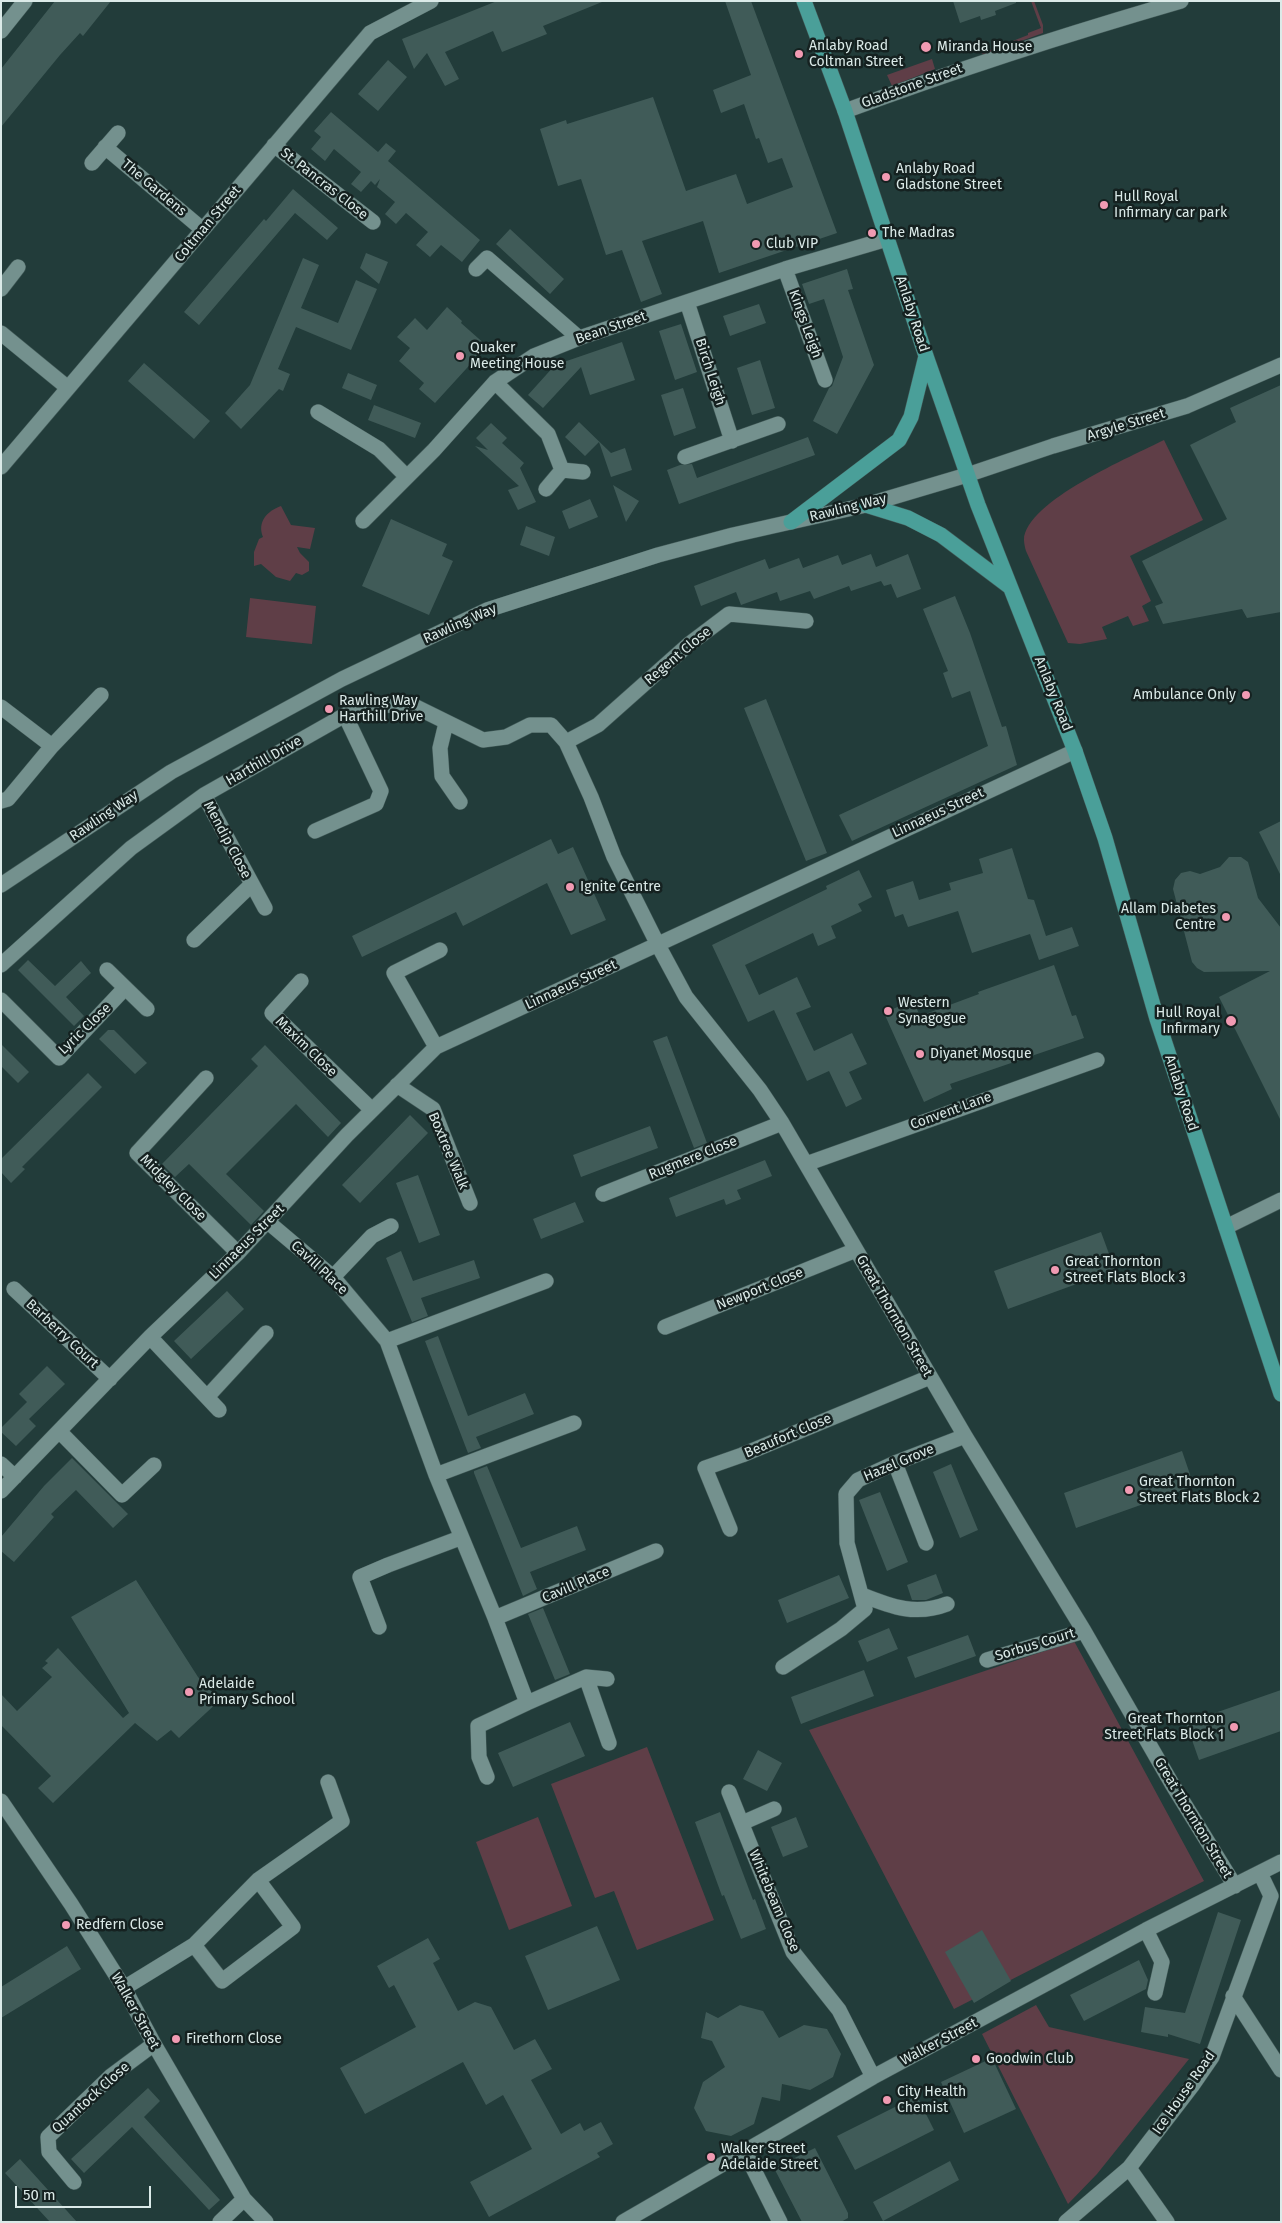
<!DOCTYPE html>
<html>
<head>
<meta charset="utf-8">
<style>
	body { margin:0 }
	#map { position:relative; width:1282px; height:2223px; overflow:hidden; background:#223c3a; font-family:"Fira Sans",sans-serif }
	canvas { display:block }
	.frame { position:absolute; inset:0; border:2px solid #dbeae8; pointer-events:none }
	.scale { position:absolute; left:15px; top:2186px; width:136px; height:22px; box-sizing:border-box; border:2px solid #dbeae8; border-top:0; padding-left:6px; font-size:15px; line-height:18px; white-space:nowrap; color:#dbeae8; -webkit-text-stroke:4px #152120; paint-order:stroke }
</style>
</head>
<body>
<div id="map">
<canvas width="1282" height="2223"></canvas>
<div class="frame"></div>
<div class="scale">50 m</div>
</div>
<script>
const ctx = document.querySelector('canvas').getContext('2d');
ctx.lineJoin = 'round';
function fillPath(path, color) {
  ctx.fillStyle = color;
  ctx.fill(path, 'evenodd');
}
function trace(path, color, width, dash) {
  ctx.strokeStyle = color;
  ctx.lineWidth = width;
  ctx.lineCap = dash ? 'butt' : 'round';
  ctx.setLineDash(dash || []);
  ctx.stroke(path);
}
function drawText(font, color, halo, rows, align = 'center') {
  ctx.font = font + ' "Fira Sans",sans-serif';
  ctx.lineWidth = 5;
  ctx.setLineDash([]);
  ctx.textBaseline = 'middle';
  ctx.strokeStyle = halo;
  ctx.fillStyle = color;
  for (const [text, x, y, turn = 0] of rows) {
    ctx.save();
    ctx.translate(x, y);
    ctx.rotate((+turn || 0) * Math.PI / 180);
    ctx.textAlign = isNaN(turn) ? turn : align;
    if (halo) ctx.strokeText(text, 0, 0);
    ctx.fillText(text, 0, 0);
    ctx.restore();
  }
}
fillPath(new Path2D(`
	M1031,1H1034L1043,25V33L983,55L982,53L1028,35V33L1041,28Z
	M932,59L935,69L892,86L887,75Z
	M1164,440L1203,520L1130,556L1151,601L1142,606L1149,621L1133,626L1128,616L1102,627L1107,639L1080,644L1068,643L1026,551C1025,548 1024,543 1024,540C1025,501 1133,456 1164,440Z
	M281,506L291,525L315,528L310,549L297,547L300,553L309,562V571L302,575L296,573L290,581L276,577L261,564L254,566V552L259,539L263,537C257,522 267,511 281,506Z
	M250,598L316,606L312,644L246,637Z
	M1074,1641L1204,1881L954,2009L809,1730Z
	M647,1747L714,1920L637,1950L614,1891L595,1898L551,1784Z
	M538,1817L572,1906L509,1930L476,1842Z
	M1036,2005L1049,2027L1189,2059L1097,2174L1068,2204L982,2034Z`), '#5f3e47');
fillPath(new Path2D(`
	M55,1H111L83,36L80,33L60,55L1,127V69Z
	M497,1L602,2L543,26L547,34L502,52L493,31L445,52L459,79L445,86L427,53L414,69L402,39Z
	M725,1H751L837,233L719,273L703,221L642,241L662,294L641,302L622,250L606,255L581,179L558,186L540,129L566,120L567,124L653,97L686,191L736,174L747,204L793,187L782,158L768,163L759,138L756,139L744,104L721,113L713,90L751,75Z
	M953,1H1016V3L995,11L996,15L981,20L980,16L960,23Z
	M388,60L407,77L378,111L358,94Z
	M331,112L378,152L386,143L396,151L388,161L480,240L462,262L441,245L430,257L416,245L428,232L406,213L396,224L385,214L395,202L377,187L380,179L375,185L371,181L361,192L351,184L361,172L334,149L325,161L311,149L321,137L314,131Z
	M293,189L338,228L327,240L295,213L199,325L184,312L264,219L266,221Z
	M510,229L564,279L550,294L496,244Z
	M366,253L388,262L379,284L360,268Z
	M303,258L319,265L301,308L338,323L356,280L377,289L351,350L296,327L278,369L290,374L283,391L279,389L241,429L225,413L250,385Z
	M847,269L853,289L848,290L874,365L837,434L813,421L829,388L832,386L843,357L824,299L809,304L802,284Z
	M759,304L766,323L730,336L723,316Z
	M447,307L462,321L461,323L487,346L435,403L419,389L424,383L399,361L410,348L397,337L415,318L427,330Z
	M681,324L697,372L675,380L659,331Z
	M622,342L635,380L590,395L581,367L543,408L528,395L555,365Z
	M760,360L775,408L752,415L737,368Z
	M144,363L210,421L194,439L128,381Z
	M348,373L377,385L371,400L342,388Z
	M1281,385V612L1247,618L1242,609L1163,624L1155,606L1163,603L1142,561L1227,519L1190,445L1236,422L1230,408Z
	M683,388L696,428L674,436L661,395Z
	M374,405L421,423L415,438L368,420Z
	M579,422L611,453L625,448L632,470L611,477L599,442L585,456L565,437Z
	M491,423L507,438L502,443L524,463L520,468L536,502L518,510L508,490L519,486L475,446L488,450L476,438Z
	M808,437L815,455L679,504L667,470L680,465L692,464L697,478Z
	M613,485L639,501L626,522Z
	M590,499L598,517L569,529L562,511Z
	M391,519L447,544L442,556L453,561L429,615L362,586Z
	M526,526L555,537L549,556L520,545Z
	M871,554L876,567L908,554L921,589L897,598L891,584L884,586L881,581L851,591L849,586L814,599L810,591L780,601L777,592L741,605L736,592L701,606L694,586L765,559L769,569L799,558L803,568L838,555L842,565Z
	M955,596L970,633L1002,727L1006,726L1017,765L852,841L839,815L988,746L970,691L952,698L943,673L948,671L923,609Z
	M766,699L827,853L806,861L744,708Z
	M1281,821V876L1259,832Z
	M551,839L558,854L573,847L606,920L571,935L547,883L463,926L456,912L362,957L352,936Z
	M1012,848L1028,899L1034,900L1046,936L1072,927L1079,946L1039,960L1030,934L972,953L958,911L908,927L903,914L895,917L886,890L913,881L919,900L951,890L949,883L983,873L979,859Z
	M1229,857H1241L1248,862L1258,898L1281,928V1121L1219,997L1270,971L1204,972L1197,968L1192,962L1173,889L1175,880L1181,873L1190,871L1200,874L1220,867Z
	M859,870L872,897L858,904L862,911L831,926L836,938L818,946L813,933L745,965L759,995L797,977L811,1007L796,1013L814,1051L852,1033L867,1064L849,1072L862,1099L846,1107L829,1071L807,1081L774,1010L748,1022L712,945L827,889L826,886Z
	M28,960L55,986L81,961L91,973L66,997L84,1016L74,1026L18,970Z
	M1054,965L1072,1016L1076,1015L1084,1038L950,1084L952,1089L924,1102L884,1013L913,1000L920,1016L979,994L978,992Z
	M108,1030H114L147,1063L135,1074L99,1039Z
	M667,1036L707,1143L694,1148L653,1041Z
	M1,1044L29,1072L18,1083L1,1066Z
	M265,1045L341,1123L328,1137L296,1104L226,1174L264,1211L251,1225L189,1164L175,1177L162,1164L258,1066L251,1059Z
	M88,1073L102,1087L22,1167L25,1169L11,1183L1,1172V1159Z
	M410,1115L428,1133L360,1203L342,1185Z
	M650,1126L658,1148L581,1177L573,1155Z
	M765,1160L772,1176L737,1190L741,1199L726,1205L724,1199L676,1217L669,1198Z
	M418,1175L440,1235L419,1243L396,1183Z
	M575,1202L584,1222L541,1239L533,1219Z
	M1101,1232L1115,1270L1008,1309L994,1271Z
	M401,1251L413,1281L474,1260L480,1278L421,1298L428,1316L412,1322L386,1258Z
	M227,1291L244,1309L191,1359L174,1341Z
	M438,1336L468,1416L525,1393L534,1414L476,1437L481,1448L468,1453L425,1341Z
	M47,1366L65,1384L29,1419L36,1426L16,1446L1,1432V1428L27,1402L19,1394Z
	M1182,1451L1194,1486L1076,1528L1064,1493Z
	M72,1458L128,1514L113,1528L76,1490L51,1514L54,1517L14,1562L1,1551V1537L44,1486Z
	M951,1464L978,1530L960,1538L933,1472Z
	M487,1466L521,1548L577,1526L586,1550L530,1572L537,1589L523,1596L474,1473V1471Z
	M880,1492L908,1562L887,1571L859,1500Z
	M936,1574L943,1593L926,1600H912L907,1585Z
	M839,1575L849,1598L787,1623L778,1600Z
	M136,1580L198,1677L220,1700L179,1738L171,1730L157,1741L135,1723L53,1803L38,1788L51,1776L1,1725V1694L17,1711L52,1677L42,1668L48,1663L45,1661L58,1648L123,1718L129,1713L71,1617Z
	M543,1608L570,1674L555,1680L528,1614Z
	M889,1628L898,1649L867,1662L858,1641Z
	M968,1635L976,1656L915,1678L907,1657Z
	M864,1670L874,1696L801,1724L791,1697Z
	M1281,1690V1731L1199,1760L1186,1723Z
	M570,1722L585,1756L513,1787L498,1753Z
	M758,1750L782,1763L767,1791L743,1779Z
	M720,1812L753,1900L755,1899L766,1929L741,1939L724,1895L722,1896L695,1822Z
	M796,1817L808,1847L783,1857L771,1827Z
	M1218,1912L1241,1920L1200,2044L1168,2034V2037L1141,2032L1145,2007L1185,2013Z
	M597,1926L620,1980L548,2010L525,1956Z
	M982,1930L1011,1981L974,2003L945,1952Z
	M428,1938L440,1959L433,1963L458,2011L475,2002L491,2007L514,2050L535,2039L552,2069L531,2080L561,2134L580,2123L584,2131L601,2122L613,2144L597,2153L600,2157L489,2217L470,2182L532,2149L503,2095L486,2105L463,2062L365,2114L340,2068L416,2027L394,1985L389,1988L377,1966Z
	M67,1946L81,1969L1,2018V1987Z
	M1139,1960L1148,1980L1146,1989L1084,2021L1070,1995Z
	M740,2005L763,2011L779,2038L804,2025L827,2029L841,2054L833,2077L810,2090L782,2084L780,2101L762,2097L754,2124L731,2136L706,2131L694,2108L703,2082L725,2067L712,2041L701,2038L706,2012L718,2018Z
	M992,2058L1016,2109L964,2133L941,2082Z
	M148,2088L160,2101L144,2117L220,2200L209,2210L132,2127L84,2173L71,2159Z
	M917,2096L934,2130L855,2170L837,2136Z
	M815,2148L848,2213V2218L841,2222H802L774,2168Z
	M20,2159L77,2222H50L5,2173Z
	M950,2161L959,2180L883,2221L873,2202Z`), '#405b58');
const street = new Path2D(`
	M1,31L25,1
	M845,111C956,70 1067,34 1181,1
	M274,145L373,222
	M105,147L202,229
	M92,163L118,133
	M476,269L487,258L579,338
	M785,269L825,380
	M1,289L18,267
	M687,302L732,441
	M1,333L68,388
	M495,382L548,434L562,470
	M318,412L379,449L406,476
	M685,457L778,424
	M1,467L370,33L431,1
	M546,489L562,470L583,472
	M363,521L434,450L495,382L534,356L579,338L785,269L887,239
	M1,707L52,746
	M446,723L440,748L442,776L460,802
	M566,742L598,725L688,645L729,614L806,621
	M204,795L265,908
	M1,801L8,799L52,746L101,695
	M315,831L376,804L381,791L345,715
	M194,940L251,885
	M1,965L131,848L204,795L345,715L380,705L414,706L483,740L506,737L530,725H551L566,742L591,797L614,857L658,945L686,997L760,1090L782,1123L965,1436L1084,1631L1172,1784L1235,1886
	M107,970L147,1009
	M301,981L272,1013L372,1110
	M1,1000L59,1058L125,988
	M436,1047L394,973L440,950
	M206,1078L137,1153L238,1253
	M397,1085L433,1109L470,1203
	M806,1164L1097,1060
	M603,1194L782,1123
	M268,1222L333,1277L387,1341L436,1475L495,1618L527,1703L586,1677L607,1679
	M1226,1227L1281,1200
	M333,1277L372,1236L391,1226
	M14,1289L110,1379
	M665,1327L856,1250
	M150,1337L219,1410
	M387,1341L546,1281
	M208,1396L266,1333
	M60,1432L122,1495L154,1465
	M895,1463L926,1543
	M1,1464L15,1477
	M436,1475L574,1423
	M1,1491L150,1337L238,1253L347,1135L436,1047L1075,751
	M730,1529L705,1468L742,1455L930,1377
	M862,1595C892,1607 916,1616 947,1604
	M495,1618L656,1551
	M379,1627L360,1577L388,1565L460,1538
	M987,1660L1084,1631
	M783,1667L841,1629L865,1609L847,1543L846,1494L858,1480L895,1463L965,1436
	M586,1677L609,1743
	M487,1777L479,1757L478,1726L527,1703
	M729,1792L793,1952L839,2010L873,2077
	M1,1801L71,1904L124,1988L154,2044L244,2199L266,2222
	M742,1823L774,1809
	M1146,1930L1162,1962L1155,1993
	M194,1945L222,1981L293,1927L258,1880
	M124,1988L194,1945L258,1880L342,1821L328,1782
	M1233,1996L1281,2070
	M745,2152L780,2222
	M1129,2168L1167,2222
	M74,2182L49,2152L48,2137L111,2076L154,2044
	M220,2222L244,2199
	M623,2222L873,2077L1146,1930L1281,1862
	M1066,2222L1129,2168L1192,2086L1212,2057L1271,1896L1260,1873`);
const secondary = new Path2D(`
	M1,885L171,772L342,679L487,610L658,555L733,535L866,505L967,475L1053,446L1187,406L1281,365`);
const primary = new Path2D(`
	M804,1L845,111L926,356L978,505L1075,751L1105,838L1157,1019L1281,1394
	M866,505L908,518L941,535L1010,587
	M791,522L899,440L911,417L926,356`);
trace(street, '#435b59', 16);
trace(secondary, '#435b59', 16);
trace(primary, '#435b59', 16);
trace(street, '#74918e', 15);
trace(secondary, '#74918e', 15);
trace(primary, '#4a9f99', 15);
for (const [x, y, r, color] of [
	[926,47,6,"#f19ab2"],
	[799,54,5,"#f19ab2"],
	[886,177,5,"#f19ab2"],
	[1104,205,5,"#f19ab2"],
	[872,233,5,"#f19ab2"],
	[756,244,5,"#f19ab2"],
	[460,356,5,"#f19ab2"],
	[1246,695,5,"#f19ab2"],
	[329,709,5,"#f19ab2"],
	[570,887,5,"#f19ab2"],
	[1226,917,5,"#f19ab2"],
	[888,1011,5,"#f19ab2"],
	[1231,1021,6,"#f19ab2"],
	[920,1054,5,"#f19ab2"],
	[1055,1270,5,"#f19ab2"],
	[1129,1490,5,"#f19ab2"],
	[189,1692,5,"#f19ab2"],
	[1234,1727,5,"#f19ab2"],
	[66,1925,5,"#f19ab2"],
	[176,2039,5,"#f19ab2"],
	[976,2059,5,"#f19ab2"],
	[887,2100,5,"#f19ab2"],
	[711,2157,5,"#f19ab2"]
]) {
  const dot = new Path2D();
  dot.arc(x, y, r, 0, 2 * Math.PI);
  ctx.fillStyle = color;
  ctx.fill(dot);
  trace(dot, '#152120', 2);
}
drawText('14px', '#dbeae8', '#152120', [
	["Anlaby Road",809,46],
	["Coltman Street",809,62],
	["Miranda House",937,47],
	["Anlaby Road",896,169],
	["Gladstone Street",896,185],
	["Hull Royal",1114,197],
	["Infirmary car park",1114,213],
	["The Madras",882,233],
	["Club VIP",766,244],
	["Quaker",470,348],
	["Meeting House",470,364],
	["Ambulance Only",1236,695,"right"],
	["Rawling Way",339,701],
	["Harthill Drive",339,717],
	["Ignite Centre",580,887],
	["Allam Diabetes",1216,909,"right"],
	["Centre",1216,925,"right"],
	["Western",898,1003],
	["Synagogue",898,1019],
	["Hull Royal",1220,1013,"right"],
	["Infirmary",1220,1029,"right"],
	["Diyanet Mosque",930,1054],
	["Great Thornton",1065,1262],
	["Street Flats Block 3",1065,1278],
	["Great Thornton",1139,1482],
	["Street Flats Block 2",1139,1498],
	["Adelaide",199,1684],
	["Primary School",199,1700],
	["Great Thornton",1224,1719,"right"],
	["Street Flats Block 1",1224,1735,"right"],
	["Redfern Close",76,1925],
	["Firethorn Close",186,2039],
	["Goodwin Club",986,2059],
	["City Health",897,2092],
	["Chemist",897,2108],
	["Walker Street",721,2149],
	["Adelaide Street",721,2165]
], 'left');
drawText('14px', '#dbeae8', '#152120', [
	["Gladstone Street",912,86,-20],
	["St. Pancras Close",324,184,38],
	["The Gardens",154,188,40],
	["Coltman Street",208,224,-50],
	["Anlaby Road",912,314,72],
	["Kings Leigh",805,324,70],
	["Bean Street",611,328,-19],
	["Birch Leigh",710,372,72],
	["Argyle Street",1126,425,-17],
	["Rawling Way",848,508,-14],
	["Rawling Way",460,624,-24],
	["Regent Close",678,656,-40],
	["Anlaby Road",1053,694,68],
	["Harthill Drive",264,761,-30],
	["Linnaeus Street",938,813,-25],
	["Rawling Way",104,816,-34],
	["Mendip Close",227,840,62],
	["Linnaeus Street",571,985,-25],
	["Lyric Close",85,1029,-44],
	["Maxim Close",306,1047,44],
	["Anlaby Road",1181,1093,72],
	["Convent Lane",951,1111,-20],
	["Boxtree Walk",448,1151,67],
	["Rugmere Close",693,1158,-22],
	["Midgley Close",173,1188,45],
	["Linnaeus Street",247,1242,-45],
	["Cavill Place",319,1268,43],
	["Newport Close",760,1289,-22],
	["Great Thornton Street",894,1316,60],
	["Barberry Court",62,1334,43],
	["Beaufort Close",788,1436,-23],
	["Hazel Grove",899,1463,-23],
	["Cavill Place",576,1585,-23],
	["Sorbus Court",1035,1645,-17],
	["Great Thornton Street",1193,1818,59],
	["Whitebeam Close",774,1901,67],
	["Walker Street",135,2011,61],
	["Walker Street",939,2042,-28],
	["Ice House Road",1184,2093,-55],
	["Quantock Close",91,2098,-42]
]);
</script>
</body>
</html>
